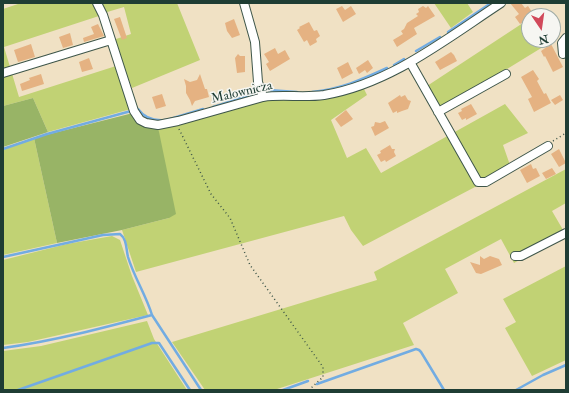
<!DOCTYPE html>
<html>
<head>
<meta charset="utf-8">
<style>
	body { margin:0 }
	#map { position:relative; width:569px; height:393px; overflow:hidden; background:#f0e1c4; font-family:"IM FELL Double Pica",serif }
	canvas { display:block }
	.frame { position:absolute; inset:0; border:4px solid #1f3d34; pointer-events:none }
	.north { position:absolute; left:521px; top:8px; width:40px; height:40px; box-sizing:border-box; background:#f6f6f2; border:1px solid #a0aca6; border-radius:50%; rotate:167deg; font-size:11px; font-weight:700; line-height:16px; text-align:center; color:#1f3d34 }
	.north::after { content:''; display:block; margin:auto; width:14px; height:18px; background:#d1495b; clip-path:polygon(50% 0,100% 100%,50% 72%,0 100%) }
</style>
</head>
<body>
<div id="map">
<canvas width="569" height="393"></canvas>
<div class="frame"></div>
<div class="north">N</div>
</div>
<script>
const ctx = document.querySelector('canvas').getContext('2d');
ctx.lineJoin = 'round';
function fillPath(path, color) {
  ctx.fillStyle = color;
  ctx.fill(path, 'evenodd');
}
function trace(path, color, width, dash) {
  ctx.strokeStyle = color;
  ctx.lineWidth = width;
  ctx.lineCap = dash ? 'butt' : 'round';
  ctx.setLineDash(dash || []);
  ctx.stroke(path);
}
function drawText(font, color, halo, rows, align = 'center') {
  ctx.font = font + ' "IM FELL Double Pica",serif';
  ctx.lineWidth = 3;
  ctx.setLineDash([]);
  ctx.textBaseline = 'middle';
  ctx.strokeStyle = halo;
  ctx.fillStyle = color;
  for (const [text, x, y, turn = 0] of rows) {
    ctx.save();
    ctx.translate(x, y);
    ctx.rotate((+turn || 0) * Math.PI / 180);
    ctx.textAlign = isNaN(turn) ? turn : align;
    if (halo) ctx.strokeText(text, 0, 0);
    ctx.fillText(text, 0, 0);
    ctx.restore();
  }
}
fillPath(new Path2D(`
	M21,3H94L99,16L4,47L19,97L116,66L131,109L48,132L33,98L3,106V9Z
	M99,3H177L200,60L132,88L113,40L131,34L124,7L104,13Z
	M434,3H467L473,12L451,28Z
	M529,19V40H550L551,42L481,85L439,108L427,86Z
	M363,87L367,95L331,120L347,158L366,148L381,173L505,104L528,133L503,145L511,168L363,246L351,230L344,216L136,272L122,230L169,218L158,127L261,100Z
	M34,138L57,243L3,255V150Z
	M566,169V203L552,211L566,235L514,263L501,239L445,269L458,293L403,323L414,345L274,390H205L172,342L377,280L374,272Z
	M112,236L120,240L132,276L148,315L28,342L3,345V260L67,244Z
	M566,266V360L532,376L505,328L516,322L503,299Z
	M147,321L154,339L187,390H3V351L41,346Z`), '#c1d274');
fillPath(new Path2D(`
	M33,98L48,132L3,147V106Z
	M133,113L158,127L176,214L169,218L122,230L57,243L34,138Z`), '#98b466');
trace(new Path2D(`
	M448,32L491,3
	M416,51L440,37
	M394,65L404,59
	M268,90L297,92
	M312,92C341,89 361,80 387,68
	M213,107L257,93
	M138,109C145,119 154,121 165,120
	M170,119L203,109
	M3,149L47,134L131,111
	M3,257L103,235L120,234C127,239 126,249 128,257C134,277 146,295 152,315L201,390
	M3,348C54,341 103,328 152,315
	M317,384L416,349L419,350L421,352L444,390
	M18,390L152,343H159L190,390
	M283,390L308,381
	M516,390L543,375L566,365`), '#72ace2', 2.5);
fillPath(new Path2D(`
	M510,3H521L525,8L528,6L534,15L529,16V18L520,24L515,17L519,14Z
	M342,6L345,10L351,6L356,14L343,22L336,9Z
	M423,6L426,8L428,6L435,16L414,28L417,34L397,47L393,40L403,34L401,31L404,29L407,23L418,16L416,14L419,12L418,9Z
	M120,17L127,38L122,40L114,19Z
	M234,19L240,35L232,38L227,31L225,23Z
	M309,22L314,31L317,30L320,36L316,39L317,42L310,46L307,40L304,42L297,30L300,28L299,27Z
	M98,24L104,36L84,42L83,38L94,34L91,27Z
	M70,33L73,45L63,48L59,37Z
	M31,44L35,57L18,62L14,50Z
	M551,44L563,67L553,72L545,56L544,57L541,51Z
	M275,48L278,54L285,50L290,59L270,71L266,64L269,62L264,54Z
	M451,52L454,55L457,61L440,70L435,62Z
	M238,54L240,56H245V72L237,73L235,58Z
	M89,58L93,69L82,72L79,62Z
	M368,60L373,68L367,73L365,70L359,74L356,68Z
	M348,62L353,73L342,79L337,68Z
	M533,70L539,79L537,81L544,94L546,93L551,103L534,112L528,99L532,97L521,77Z
	M41,74L44,84L22,91L20,84L30,80L29,78Z
	M200,74L205,89H207L209,97L195,101L192,106L190,100L186,93V86L184,79L190,82L197,80Z
	M162,94L166,106L156,109L152,97Z
	M400,95L401,97L405,95L408,100L411,101L408,109L402,111L397,113V111L393,113L388,103Z
	M560,95L563,100L555,105L551,100Z
	M471,104L477,114L466,120V118L462,120L458,113L462,111L461,109Z
	M346,110L353,119L341,127L335,119Z
	M385,121L389,128L375,136L371,127L374,126L375,122L380,123Z
	M390,145L392,149H395L394,152L396,156L386,162L385,160L381,162L377,155L381,153L380,151Z
	M559,149L566,163L559,167L551,154Z
	M531,164L533,169L536,168L540,176L527,183L520,170Z
	M552,168L556,174L546,179L542,173Z
	M480,256L484,259L490,256L499,259L502,265L481,274L476,273L470,262L480,265Z`), '#e5b282');
const minor = new Path2D(`
	M97,3L103,15L134,111L140,120L146,123L158,125L178,121L263,97C283,94 303,98 324,95C390,84 446,39 501,3
	M244,3L255,42L258,82L263,97
	M563,54L562,43L566,38
	M410,62L478,182H486L548,146
	M3,73L111,40
	M438,112L506,74
	M515,256H521L566,233`);
trace(minor, '#3e564a', 10);
trace(new Path2D(`
	M179,129L211,194L230,218L250,265L323,367V377L309,390
	M553,141L566,133`), '#3e564a', 1.5, [1, 3]);
trace(minor, '#fff', 8);
drawText('13px', '#1f3d34', '#f6f6f2', [
	["Malownicza",242,93,-13]
]);
</script>
</body>
</html>
